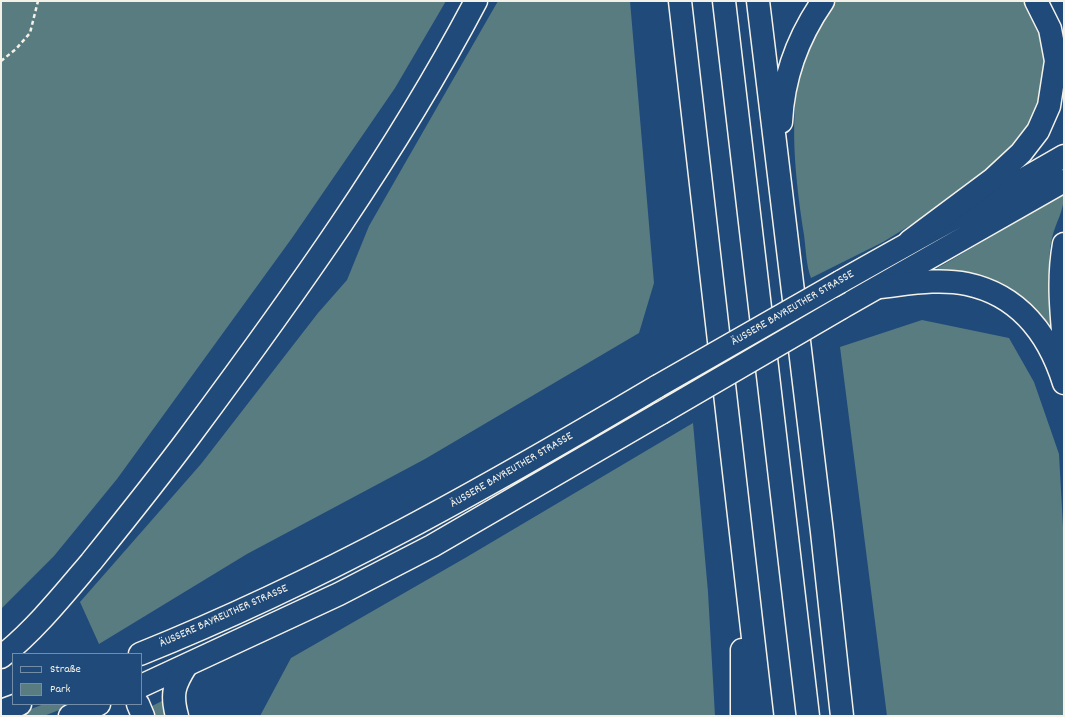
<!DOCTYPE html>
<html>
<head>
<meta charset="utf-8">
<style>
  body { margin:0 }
  #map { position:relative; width:1065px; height:717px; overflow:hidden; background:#1f4a7a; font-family:Dekko,sans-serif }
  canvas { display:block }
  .frame { position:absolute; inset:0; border:2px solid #f4f1e8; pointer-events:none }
  .legend { position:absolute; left:12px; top:653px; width:130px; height:52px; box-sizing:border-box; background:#1f4a7a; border:1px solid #748da6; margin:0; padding:5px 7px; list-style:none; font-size:12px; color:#f4f1e8 }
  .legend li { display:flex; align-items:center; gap:8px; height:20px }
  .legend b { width:20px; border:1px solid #748da6 }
</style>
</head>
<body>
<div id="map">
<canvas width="1065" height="717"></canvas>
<div class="frame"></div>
<ul class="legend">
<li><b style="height:5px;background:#1f4a7a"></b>Straße</li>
<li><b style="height:11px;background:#597c81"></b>Park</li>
</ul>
</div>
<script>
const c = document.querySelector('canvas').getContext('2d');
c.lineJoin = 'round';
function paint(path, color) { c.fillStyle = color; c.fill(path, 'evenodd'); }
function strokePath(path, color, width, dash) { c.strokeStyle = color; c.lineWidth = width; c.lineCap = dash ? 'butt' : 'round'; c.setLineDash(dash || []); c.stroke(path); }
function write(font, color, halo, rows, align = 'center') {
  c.font = font + ' Dekko,sans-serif'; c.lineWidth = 3; c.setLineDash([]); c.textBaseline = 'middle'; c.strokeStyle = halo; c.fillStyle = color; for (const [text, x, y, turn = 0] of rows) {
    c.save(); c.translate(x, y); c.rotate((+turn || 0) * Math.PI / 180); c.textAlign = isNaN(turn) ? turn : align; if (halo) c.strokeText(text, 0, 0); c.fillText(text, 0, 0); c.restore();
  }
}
const green = new Path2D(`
  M1 1H446L395 88 292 238 117 479 54 556 1 609Z
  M498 1H630L654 283 639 333 425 459 247 554 99 644 80 602 201 464 318 313 347 280 369 226Z
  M835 1H1026L1047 44 1045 96 1027 134 961 194 883 242 811 278C806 265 806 249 804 235 796 184 787 112 803 63 810 40 822 21 835 1Z
  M1064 194C1064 212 1056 221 1052 238 1044 274 1054 315 1059 351L1027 303 924 276Z
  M922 320 1009 338 1034 382 1059 454 1064 545V716H887L840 347Z
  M693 423 708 592 715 716H260L291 658 465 558Z
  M164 700 168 716H151L148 708Z
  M44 704H74L44 716H13Z`);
const path = new Path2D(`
  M1 61 16 49 30 33 38 1`);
const primary = new Path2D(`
  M840 282C914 240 990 199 1064 156
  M841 308 1064 181
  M140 654C322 581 491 485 658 386
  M141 686 339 594 432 546 661 413
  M1 711 20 704
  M70 716 99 704`);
const highway = new Path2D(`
  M680 1 762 716
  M724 1 808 716
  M758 1 822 532 842 716
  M781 122C783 78 798 37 823 1
  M910 241 993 179 1021 153 1038 131 1049 106 1056 61 1050 29 1036 1
  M1064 244C1058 277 1061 309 1064 342
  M879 287C908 284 938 278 967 284 1019 295 1049 335 1064 383
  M1 657C35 630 63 595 91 562 124 521 157 480 189 437 293 297 395 155 476 1
  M138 704 143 716
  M177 716C171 694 174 685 186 666
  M742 716V650`);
const primaryBridge = new Path2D(`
  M658 386 840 282
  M661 413 841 308`);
const streetNames = [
  ["ÄUSSERE BAYREUTHER STRASSE",793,309,-30],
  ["ÄUSSERE BAYREUTHER STRASSE",512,471,-30],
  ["ÄUSSERE BAYREUTHER STRASSE",224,617,-24]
];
paint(green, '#597c81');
strokePath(primary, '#f4f1e8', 25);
strokePath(highway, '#f4f1e8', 25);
strokePath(path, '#f4f1e8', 2.5, [4, 3]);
strokePath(primary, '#1f4a7a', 22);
strokePath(highway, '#1f4a7a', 22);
strokePath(primaryBridge, '#f4f1e8', 25, []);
strokePath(primaryBridge, '#1f4a7a', 22);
write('12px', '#f4f1e8', '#1f4a7a', streetNames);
</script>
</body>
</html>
